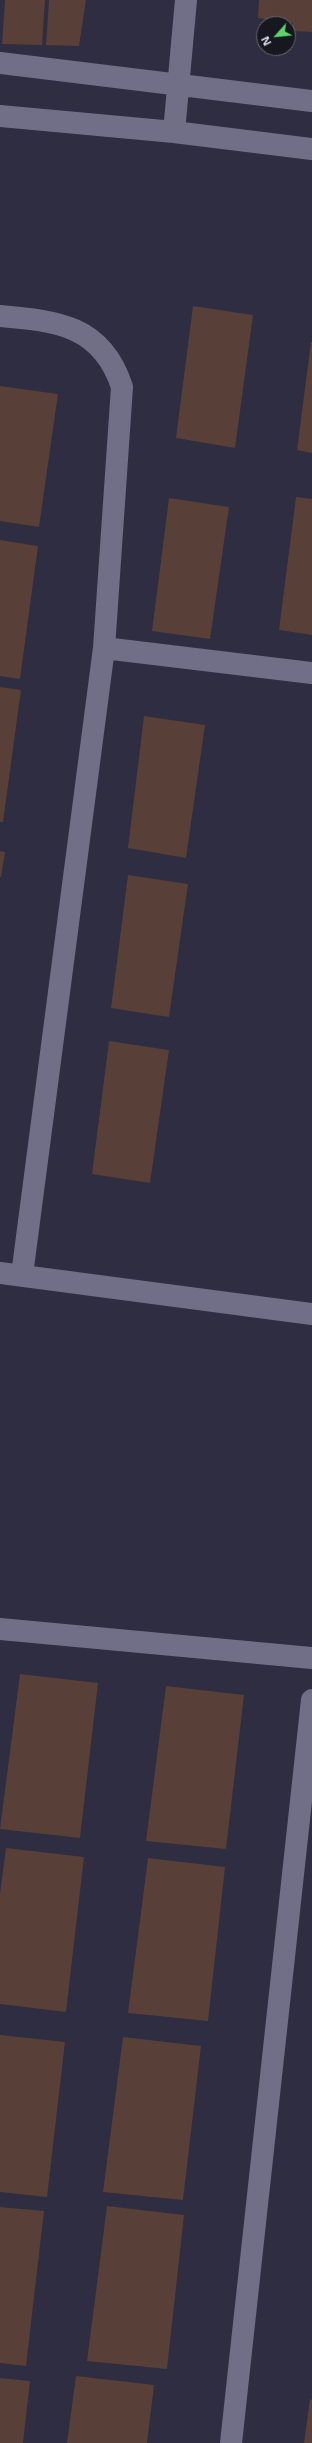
<!DOCTYPE html>
<html>
<head>
<meta charset="utf-8">
<style>
  body { margin:0 }
  #map { position:relative; width:312px; height:2443px; overflow:hidden; background:#2e2d42; font-family:"Open Sans",sans-serif }
  canvas { display:block }
  .north { position:absolute; left:256px; top:16px; width:40px; height:40px; box-sizing:border-box; background:#171720; border:1px solid #676772; border-radius:50%; rotate:243deg; font-size:11px; font-weight:700; line-height:16px; text-align:center; color:#dedeec }
  .north::after { content:''; display:block; margin:auto; width:14px; height:18px; background:#5dd56d; clip-path:polygon(50% 0,100% 100%,50% 72%,0 100%) }
</style>
</head>
<body>
<div id="map">
<canvas width="312" height="2443"></canvas>
<div class="north">N</div>
</div>
<script>
const c = document.querySelector('canvas').getContext('2d');
c.lineJoin = 'round';
function paint(path, color) { c.fillStyle = color; c.fill(path, 'evenodd'); }
function strokePath(path, color, width, dash) { c.strokeStyle = color; c.lineWidth = width; c.lineCap = dash ? 'butt' : 'round'; c.setLineDash(dash || []); c.stroke(path); }
const building = new Path2D(`
  M5 0H45L42 45 2 44Z
  M49 0H86L79 46 46 45Z
  M259 0H312V32L293 31V23L258 18Z
  M193 306 253 315 235 448 176 438Z
  M311 342H312V453L297 450Z
  M0 386 58 394 39 527 0 521Z
  M296 497 312 499V635L279 630Z
  M169 498 229 507 210 639 152 631Z
  M0 540 38 546 20 679 0 676Z
  M0 687 21 690 3 822H0Z
  M144 716 205 725 186 858 128 848Z
  M0 851 5 852 1 877H0Z
  M128 875 188 884 169 1017 111 1008Z
  M109 1041 169 1050 150 1183 92 1174Z
  M20 1674 98 1683 80 1838 0 1829Z
  M166 1686 244 1695 226 1849 146 1841Z
  M6 1848 84 1857 66 2012 0 2004V1894Z
  M148 1858 225 1867 208 2021 128 2013Z
  M0 2035 65 2042 47 2197 0 2192Z
  M123 2037 201 2046 183 2200 103 2192Z
  M107 2206 184 2215 167 2369 87 2361Z
  M0 2207 44 2211 26 2366 0 2363Z
  M76 2376 154 2385 147 2443H67Z
  M0 2378 30 2381 23 2443H0Z
  M310 2399 312 2400V2443H304Z`);
const minor = new Path2D(`
  M0 63 312 101
  M0 116 174 132 312 149
  M174 132 186 0
  M0 316C57 321 102 325 122 387L104 648 22 1275
  M104 648 312 673
  M0 1273 312 1314
  M0 1629 312 1658
  M231 2443 312 1700`);
paint(building, '#583f37');
strokePath(minor, '#706f87', 22);
</script>
</body>
</html>
